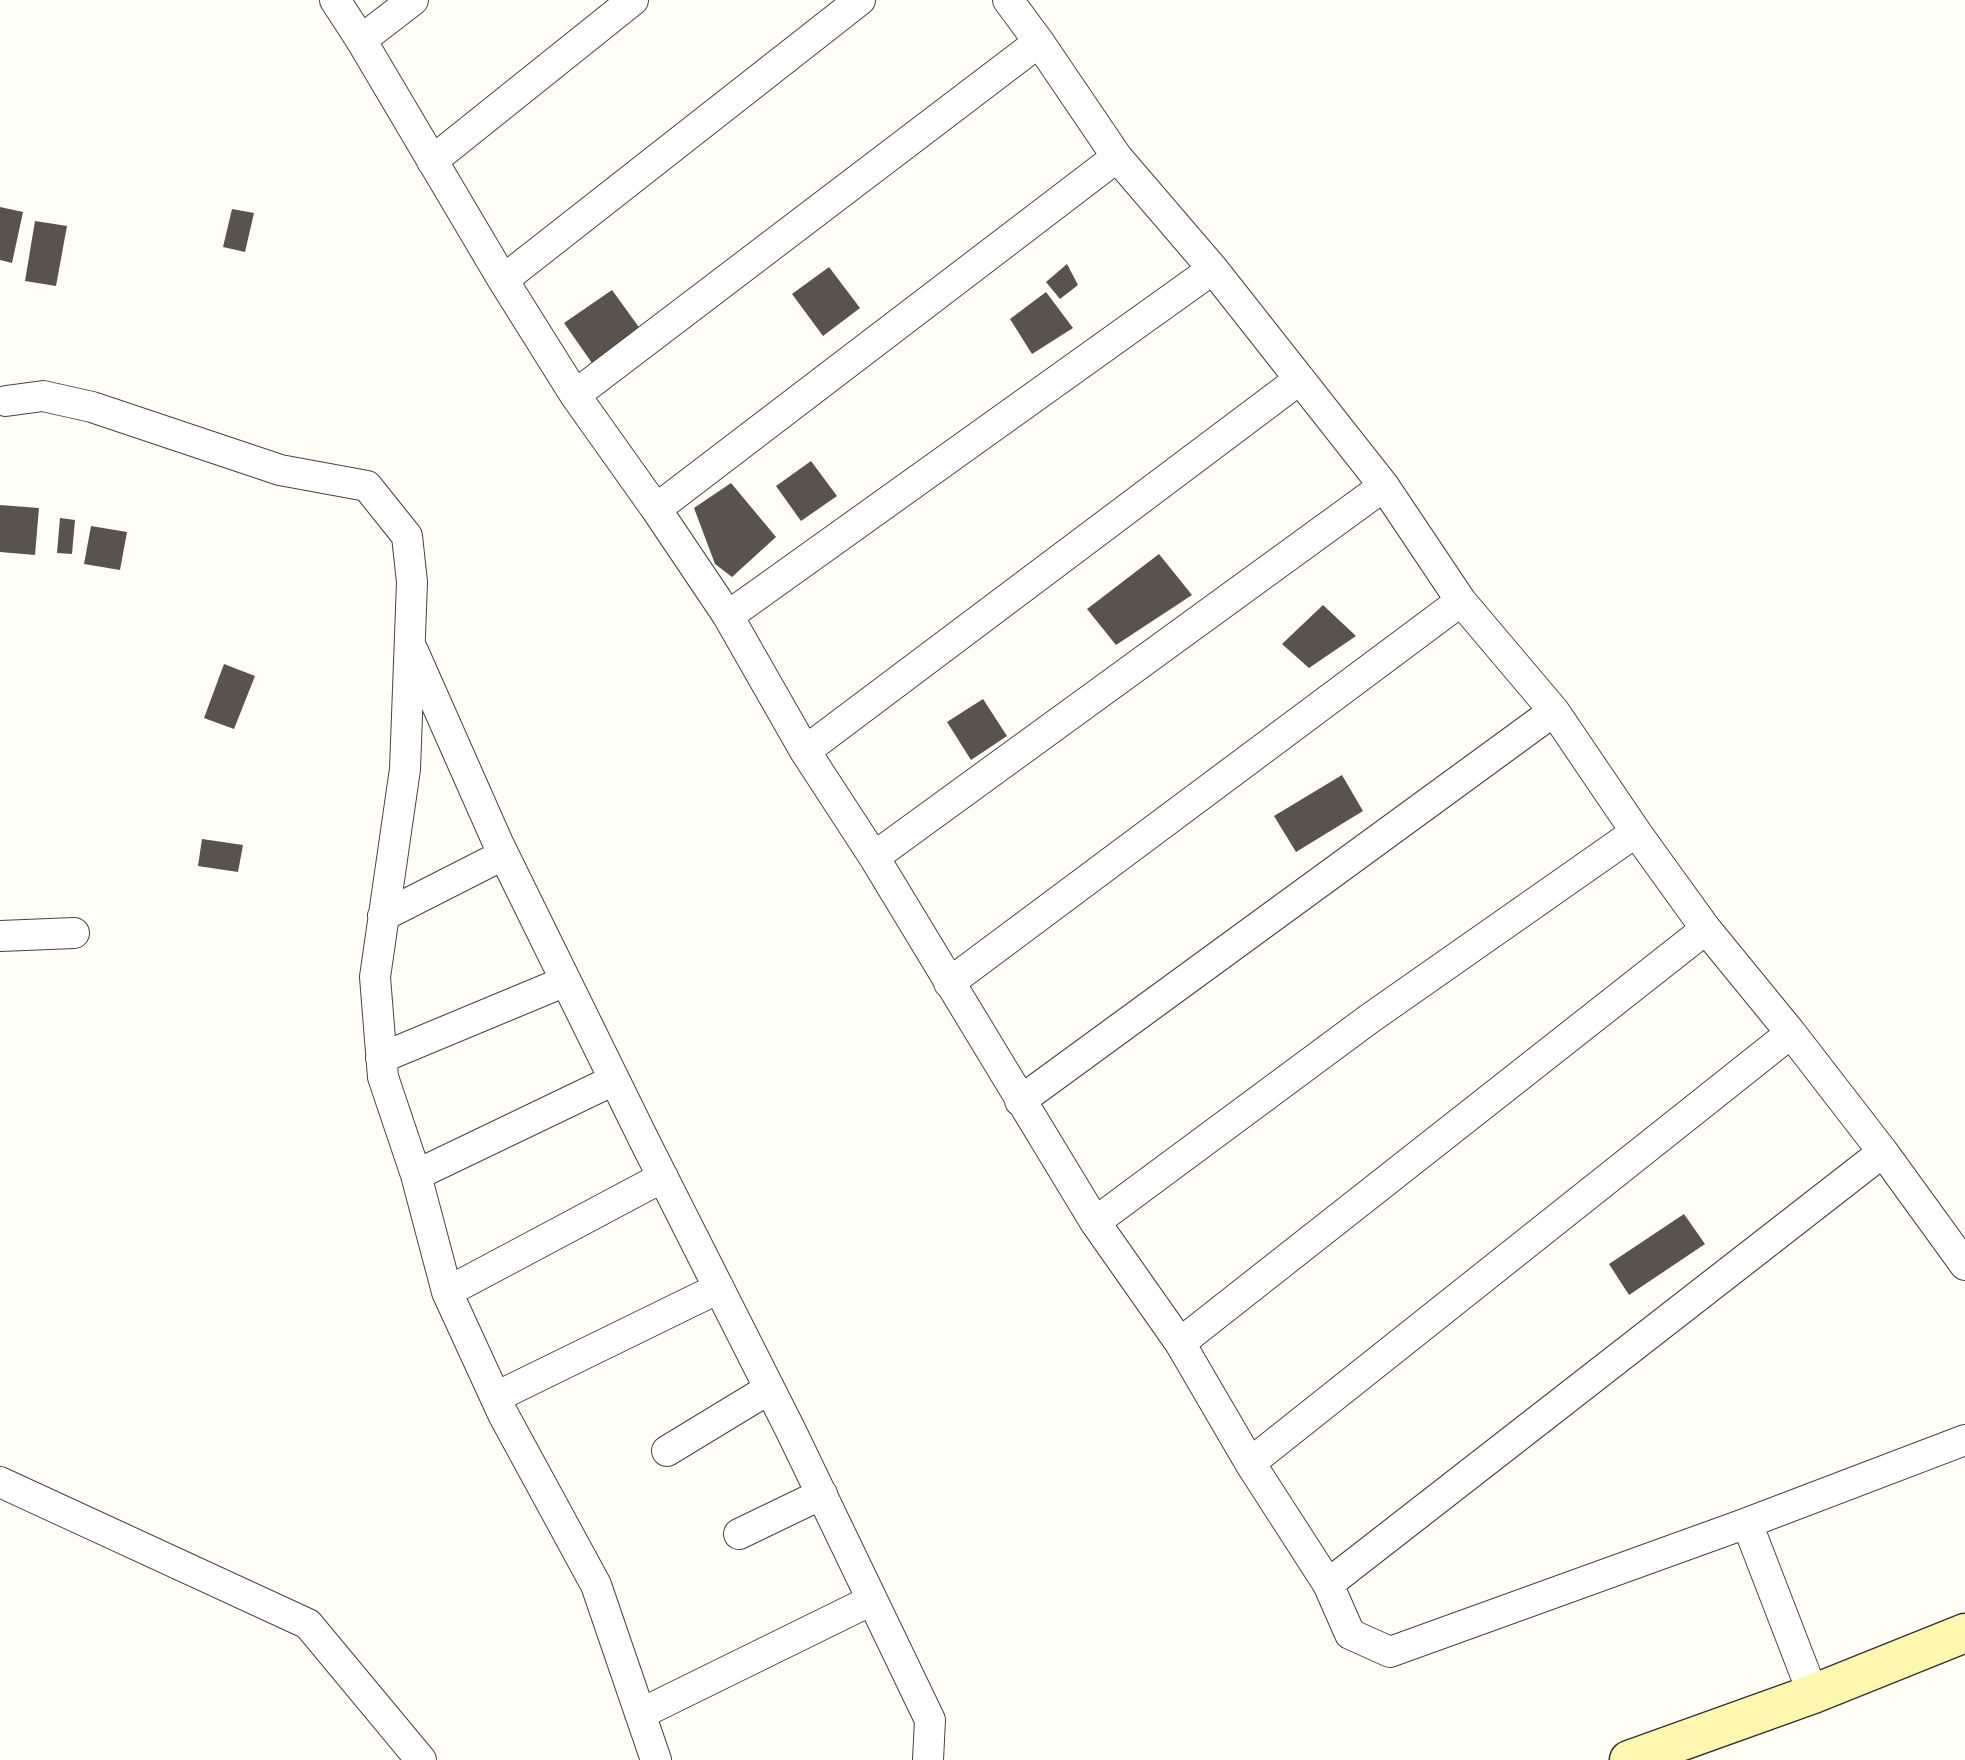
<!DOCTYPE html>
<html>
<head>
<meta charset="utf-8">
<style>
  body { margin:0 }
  canvas { display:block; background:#fffdf5 }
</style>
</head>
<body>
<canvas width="1965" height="1760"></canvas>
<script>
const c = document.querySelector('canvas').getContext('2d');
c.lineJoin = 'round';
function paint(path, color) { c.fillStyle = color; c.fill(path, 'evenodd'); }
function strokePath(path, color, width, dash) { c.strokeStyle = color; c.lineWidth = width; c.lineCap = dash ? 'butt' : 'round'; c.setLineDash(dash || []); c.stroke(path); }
const building = new Path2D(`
  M0 207 23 212 12 263 0 260Z
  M232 209 254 213 245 252 223 247Z
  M35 221 67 226 56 286 25 281Z
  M1067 264 1078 285 1060 299 1046 282Z
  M829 267 860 308 823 336 792 294Z
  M612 290 641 330 592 363 564 323Z
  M1046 292 1073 328 1032 354 1010 319Z
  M811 461 837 496 801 521 776 486Z
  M731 483 776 537 732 577 715 564 694 508Z
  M0 505 39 508 35 555 0 552Z
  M60 518 75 520 72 554 57 553Z
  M91 526 127 532 120 570 84 564Z
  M1159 554 1192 595 1116 645 1087 609Z
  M1323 605 1356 636 1309 668 1282 644Z
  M224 664 255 676 234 729 204 718Z
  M983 699 1007 736 971 760 947 722Z
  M1342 775 1363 811 1296 852 1274 816Z
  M202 839 243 845 238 872 198 866Z
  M1684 1214 1705 1244 1629 1295 1609 1264Z`);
const minor = new Path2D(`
  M335 0 361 40 503 280 575 395 656 509 728 616 805 751 874 857 1095 1222 1180 1343 1250 1463 1328 1584 1350 1634 1390 1652 1747 1523 1813 1694
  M1008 0 1039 42 1117 157 1213 269 1384 486 1461 601 1554 711 1636 832 1706 929 1791 1033 1883 1152 1965 1265
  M361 40 413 0
  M432 161 633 0
  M503 280 860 0
  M575 395 1039 42
  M6 401 43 396 92 407 280 470 367 486 407 536 412 582 405 769 375 977 383 1077 416 1175 447 1292 503 1414 596 1585 656 1760
  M656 509 1117 157
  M728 616 1213 269
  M413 651 498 843 645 1142 791 1431 930 1720 928 1760
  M805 751 1300 379
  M874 857 1384 486
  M383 916 503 855
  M0 936 74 933
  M949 983 1461 601
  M381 1058 566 981
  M1020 1101 1554 711
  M416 1175 614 1080
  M1095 1222 1369 1019 1636 832
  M447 1292 663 1177
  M1180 1343 1706 929
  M496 1397 719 1288
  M667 1451 769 1389
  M1250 1463 1791 1033
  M0 1482 308 1624 421 1760
  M1747 1523 1965 1440
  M739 1534 822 1494
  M1328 1584 1883 1152
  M640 1714 872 1600`);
const secondary = new Path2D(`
  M1629 1760 1813 1694 1965 1633`);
paint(building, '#5a524d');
strokePath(minor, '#444', 32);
strokePath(secondary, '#333', 41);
strokePath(minor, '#fff', 30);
strokePath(secondary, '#fff6b0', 38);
</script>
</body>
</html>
